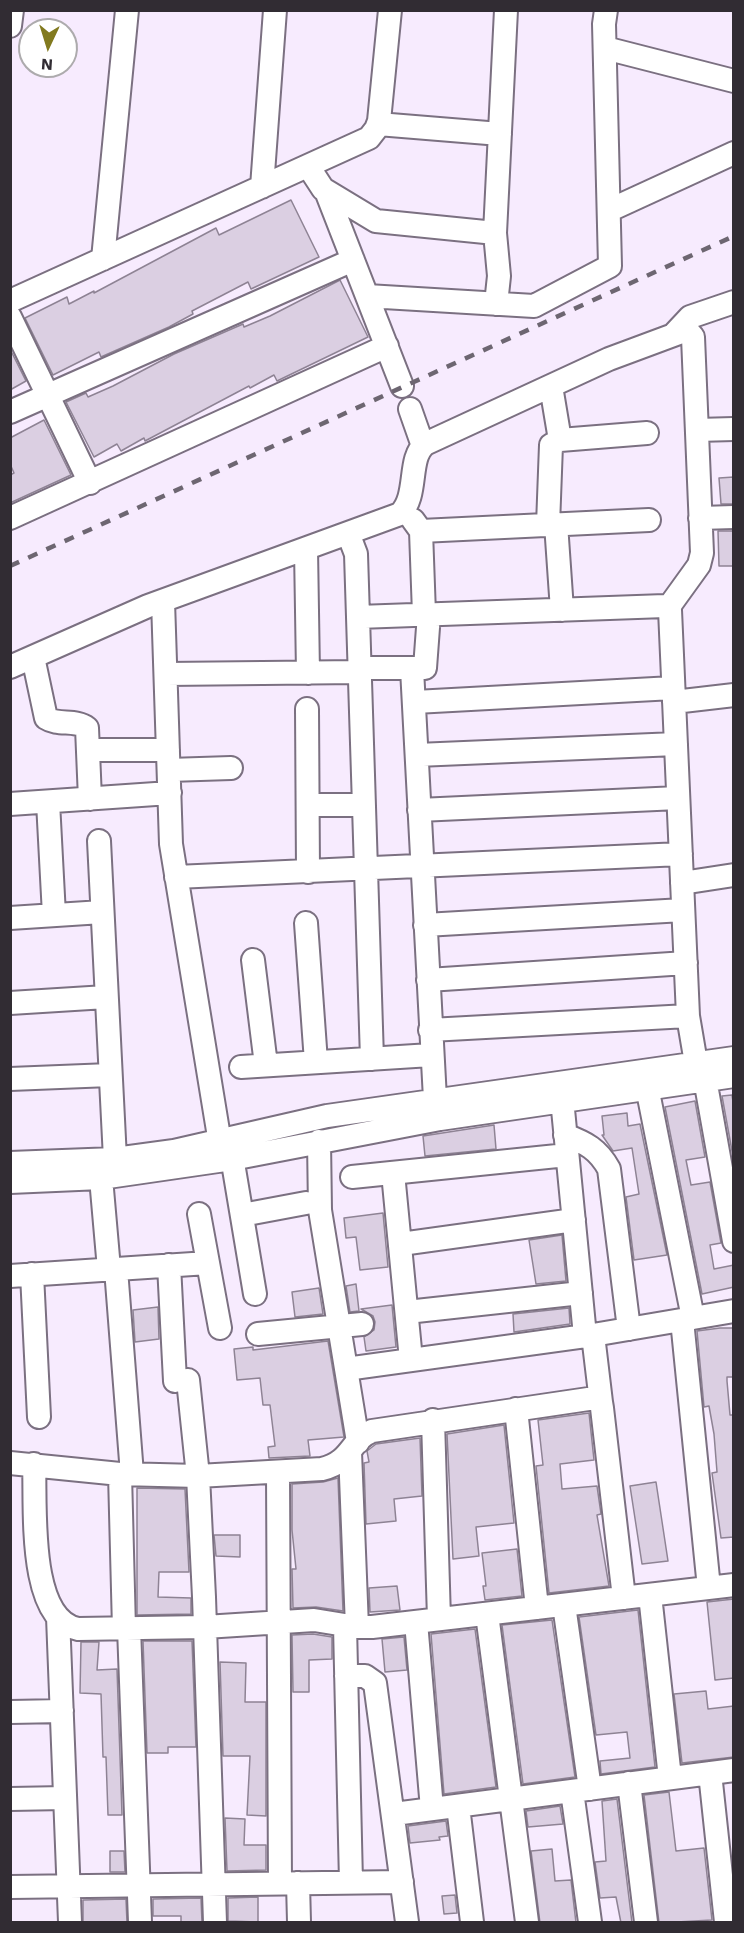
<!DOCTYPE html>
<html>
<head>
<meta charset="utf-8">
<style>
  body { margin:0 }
  #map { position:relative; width:744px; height:1933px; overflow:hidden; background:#f7ebfe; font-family:"Work Sans",sans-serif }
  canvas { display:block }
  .frame { position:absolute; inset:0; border:12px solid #312c33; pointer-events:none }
  .north { position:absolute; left:18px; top:18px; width:60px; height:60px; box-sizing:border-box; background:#fff; border:2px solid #adabad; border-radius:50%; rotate:184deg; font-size:16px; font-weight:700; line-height:24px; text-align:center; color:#312c33 }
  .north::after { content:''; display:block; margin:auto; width:21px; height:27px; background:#827a1f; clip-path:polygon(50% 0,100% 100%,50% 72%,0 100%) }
</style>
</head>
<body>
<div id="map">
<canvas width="744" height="1933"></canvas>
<div class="frame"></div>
<div class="north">N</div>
</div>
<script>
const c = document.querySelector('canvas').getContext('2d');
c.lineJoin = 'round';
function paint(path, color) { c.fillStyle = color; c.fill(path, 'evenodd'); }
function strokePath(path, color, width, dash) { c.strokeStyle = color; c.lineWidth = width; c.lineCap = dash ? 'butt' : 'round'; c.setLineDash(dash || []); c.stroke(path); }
const building = new Path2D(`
  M291 200 319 257 251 289 248 282 192 311 193 314 169 327 101 357 99 352 53 375 25 318 67 297 69 304 94 291V293L216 228 219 235Z
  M340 280 368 337 277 381 274 375 250 388 249 386 145 441 144 438 121 451 117 444 94 457 66 402 86 393 88 397 113 386 174 354 243 324 244 327 270 316Z
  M10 349 26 381 10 390Z
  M44 420 71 475 10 503V475L14 473 10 464V438Z
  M734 477V504H721L719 478Z
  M718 531H734V566H719Z
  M732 1095 734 1108V1162L722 1096Z
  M695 1101 705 1157 686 1160 691 1185 710 1182 721 1243 710 1245 714 1269 734 1265V1287L702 1294 665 1107Z
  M627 1113 628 1126 640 1124 667 1255 634 1260 626 1197 639 1194 632 1148 613 1151 602 1135H604L602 1116Z
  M494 1125 496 1149 425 1156 423 1136Z
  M383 1213 388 1267 360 1270 356 1237 346 1238 344 1218Z
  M562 1235 566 1281 536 1284 529 1240Z
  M356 1284 359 1311 350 1312 346 1286Z
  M319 1288 323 1314 295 1317 292 1292Z
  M392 1305 396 1347 366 1351 364 1337 374 1330 375 1322 373 1316 361 1309Z
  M158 1307 159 1339 135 1342 133 1310Z
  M569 1308 570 1324 514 1332 513 1314Z
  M720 1328H734V1377H727V1381L730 1415H734V1537L721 1538 712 1473 717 1472 714 1434 709 1406 704 1407 697 1331Z
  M328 1341 344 1437 308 1440 310 1456 269 1458 268 1447 275 1446 270 1405H263L260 1378 237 1380 234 1349 253 1347V1350Z
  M589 1413 594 1460 560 1464 562 1489 597 1486 601 1514 597 1515 609 1586 549 1593 536 1466 543 1465 538 1420Z
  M504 1425 514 1523 476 1527 479 1556 453 1559 447 1434Z
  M420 1438 422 1496 394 1499 396 1521 366 1524 364 1463 369 1462 367 1451 376 1444Z
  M338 1478 343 1611 316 1607 293 1608 292 1569H296L292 1530V1484L323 1482Z
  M656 1482 668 1561 642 1564 630 1486Z
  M137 1488 185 1489 189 1572H159L158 1597 191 1598V1614L137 1615Z
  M214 1535H240V1557L216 1556Z
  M517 1549 522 1596 485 1600 483 1586H486L482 1553Z
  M397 1586 400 1610 370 1612 369 1588Z
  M734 1599V1678L715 1680 707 1602Z
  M638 1610 655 1767 601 1774 600 1761 630 1758 627 1732 596 1735 579 1617Z
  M552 1620 575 1777 523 1784 502 1625Z
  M475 1629 496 1787 444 1794 431 1634Z
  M313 1634 332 1637V1659L309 1660V1692H293L292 1635Z
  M404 1637 407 1670 385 1672 382 1639Z
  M143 1641H192L196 1747H168V1753H147Z
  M81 1642H99L97 1670 117 1669 122 1815H108L106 1757H103L101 1694 80 1693Z
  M220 1662 246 1663 245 1702H266V1816L247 1815 250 1756H223Z
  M706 1691 708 1709 734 1706V1757L682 1763 674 1694Z
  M669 1792 676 1851 704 1848 712 1920 659 1923 644 1795Z
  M617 1799 632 1923H621L616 1897 600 1898 595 1862 606 1861 602 1801Z
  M560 1806 563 1824 528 1827 526 1811Z
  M225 1818 245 1819 244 1845H266V1870L227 1871Z
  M446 1821 448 1836 439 1837 440 1840 410 1843 408 1826Z
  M552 1849 555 1881 571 1880 576 1923H540L531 1851Z
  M110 1851H124L125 1872H110Z
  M455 1895 457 1913 444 1914 442 1896Z
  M258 1897V1922L228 1921V1898Z
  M201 1898 202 1923H181V1916H153V1899Z
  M126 1899 127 1923H83V1900Z`);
const minor = new Path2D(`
  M10 26 12 10
  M605 48 734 81
  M378 124 500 134
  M308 166 323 189 376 221 495 233
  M262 187 275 10
  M326 191 402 386
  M610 210 734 153
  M103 259 127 10
  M367 296 534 306 610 266 604 24 606 10
  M10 301 369 138 376 129 379 121 390 10
  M496 304 499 276 495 233 506 10
  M10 317 90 483
  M675 333 690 317 734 302
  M551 386 560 440
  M410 409 423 446
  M10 412 353 260
  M697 430 734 429
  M10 518 387 346
  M700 518 734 517
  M413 520 421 531 424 614
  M556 524 562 610
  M548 525 551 445 560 440 647 433
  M421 531 649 520
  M348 533 356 554 372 1059
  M306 549 308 673
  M163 601 171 844 220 1143
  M358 617 665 606 670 610 688 1016 696 1063
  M33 657 46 718C58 726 76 719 87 728L90 799
  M10 667 148 606 400 514C419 495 407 459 425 444L609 359 687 330 693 337 702 553 699 565 668 608
  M359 668H425L429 614
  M412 669 435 1099
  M166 674 359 672
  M415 702 673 688
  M674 702 734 695
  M307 709 308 872
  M89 750H168
  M417 755 676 744
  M169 770 231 768
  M48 802 54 915
  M10 804 170 793
  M309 805H363
  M419 810 678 798
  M99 841 115 1159
  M176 877 681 854
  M682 883 734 875
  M10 918 102 912
  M306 923 316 1062
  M425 925 683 910
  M253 960 266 1065
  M428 980 686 963
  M10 1003 106 997
  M430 1030 688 1016
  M709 1065 705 1079 734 1241
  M241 1067 431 1055
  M10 1079 110 1075
  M647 1087 693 1318
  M562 1099 585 1336
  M565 1135C586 1143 598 1149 609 1169L629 1329
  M319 1141 320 1210 358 1442
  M230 1145 255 1294
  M10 1163 115 1159 174 1151 327 1116 734 1058
  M393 1173 411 1360
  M352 1177 567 1155
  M101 1178 109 1269
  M10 1182 101 1178 232 1159 440 1119 734 1076
  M199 1214 220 1328
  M242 1215 306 1203
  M401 1244 574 1220
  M169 1265 175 1381
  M116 1269 132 1474
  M32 1274 39 1417
  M10 1276 208 1263
  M407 1312 581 1293
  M682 1320 709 1588
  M258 1334 362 1324
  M593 1335 601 1402
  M346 1369 593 1335 734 1311
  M188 1380 198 1476 204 1597 215 1922
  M516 1409 537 1608
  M433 1420 439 1619
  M350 1452 357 1627
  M10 1463 120 1474 198 1476 322 1469C352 1462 350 1440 372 1431L595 1398 601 1402 602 1408 624 1598
  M34 1464C36 1505 27 1619 78 1629L205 1627 314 1620 357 1627H372L734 1585
  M278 1473 280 1883
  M120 1474 124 1629
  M650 1595 670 1778
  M564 1605 590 1789
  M487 1614 527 1922
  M58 1617 70 1922
  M416 1622 432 1809
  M345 1626 351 1882
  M129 1628 140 1922
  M346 1676H365L375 1683 407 1922
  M10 1712 62 1711
  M710 1773 726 1922
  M629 1783 646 1922
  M572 1791 590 1922
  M10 1799 65 1798
  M458 1806 472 1922
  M394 1814 734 1770
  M298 1883 299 1922
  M10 1887 402 1882`);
const rail = new Path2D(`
  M10 566 734 236`);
paint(building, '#dbcfe2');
strokePath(building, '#8e8394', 1.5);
strokePath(minor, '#7b7081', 26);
strokePath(minor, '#fff', 22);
strokePath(rail, '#6d6671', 4.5, [10, 10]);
</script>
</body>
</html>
